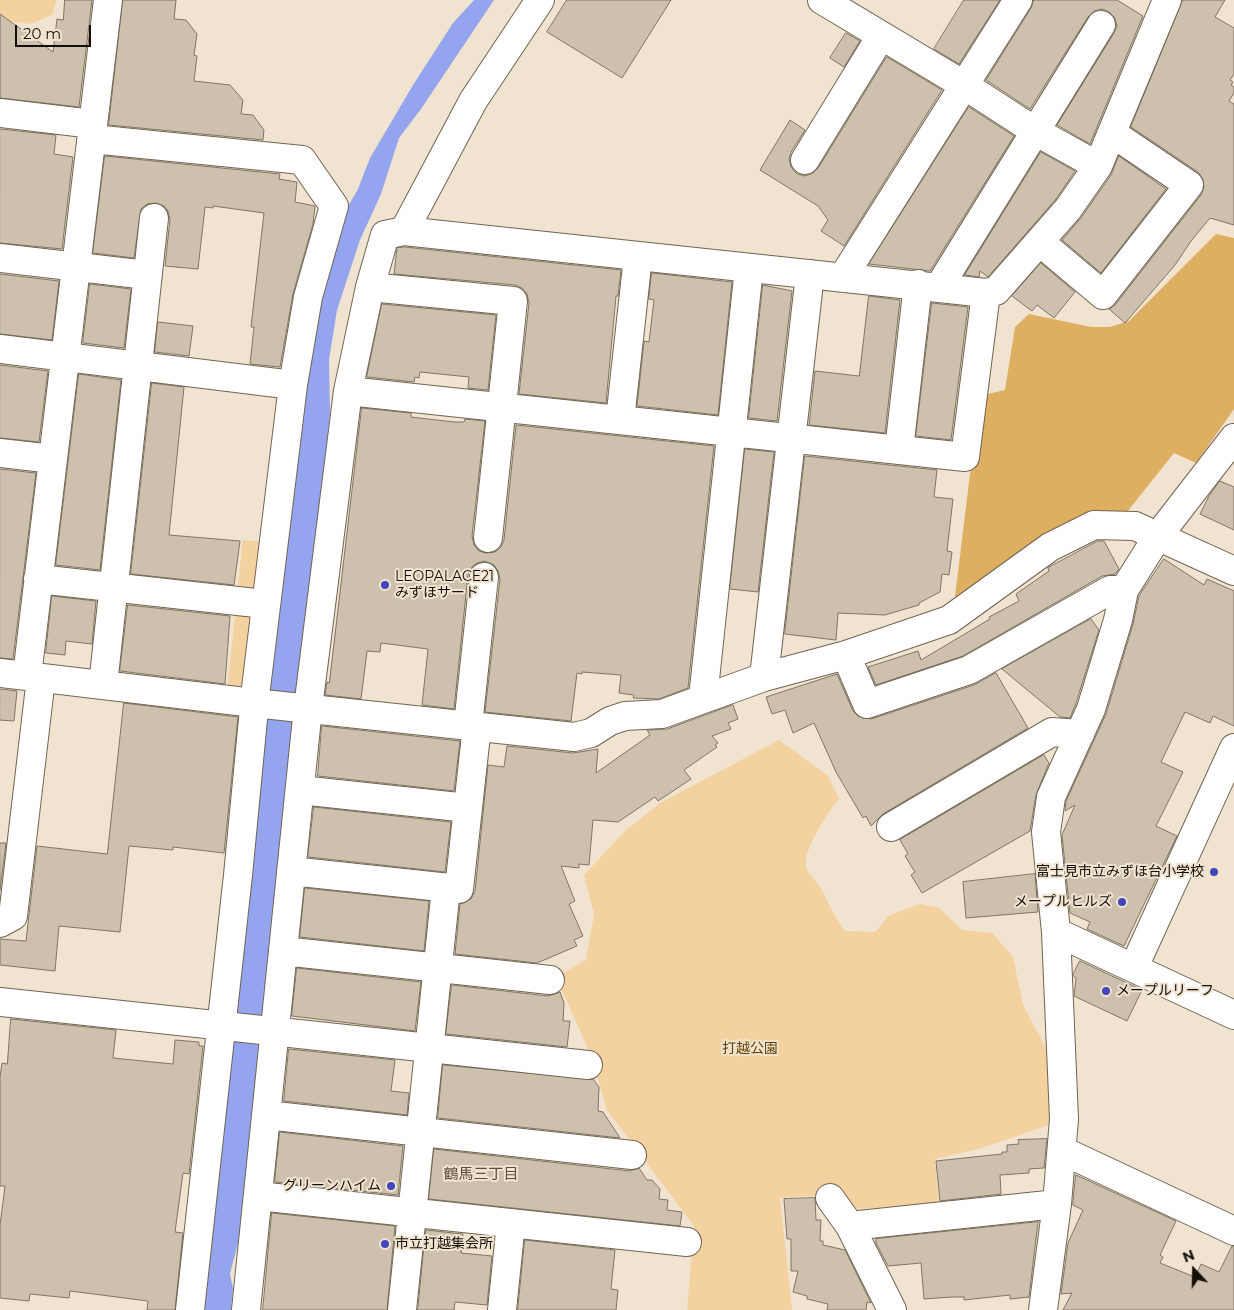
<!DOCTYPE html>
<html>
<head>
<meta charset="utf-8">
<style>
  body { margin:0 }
  #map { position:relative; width:1234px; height:1310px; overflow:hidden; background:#f0e3d0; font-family:Montserrat,sans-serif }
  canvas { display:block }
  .north { position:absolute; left:1169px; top:1245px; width:50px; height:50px; -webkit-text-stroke:4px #f0e3d0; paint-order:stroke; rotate:339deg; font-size:14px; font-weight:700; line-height:20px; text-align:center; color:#130f08 }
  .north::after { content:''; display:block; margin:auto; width:18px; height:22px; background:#130f08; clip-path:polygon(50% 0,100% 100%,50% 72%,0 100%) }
  .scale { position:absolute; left:15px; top:25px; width:76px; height:22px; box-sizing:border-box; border:2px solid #130f08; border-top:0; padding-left:6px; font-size:15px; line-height:18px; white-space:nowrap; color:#130f08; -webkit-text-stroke:4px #f0e3d0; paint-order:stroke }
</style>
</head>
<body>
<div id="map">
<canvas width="1234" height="1310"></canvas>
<div class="north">N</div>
<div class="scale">20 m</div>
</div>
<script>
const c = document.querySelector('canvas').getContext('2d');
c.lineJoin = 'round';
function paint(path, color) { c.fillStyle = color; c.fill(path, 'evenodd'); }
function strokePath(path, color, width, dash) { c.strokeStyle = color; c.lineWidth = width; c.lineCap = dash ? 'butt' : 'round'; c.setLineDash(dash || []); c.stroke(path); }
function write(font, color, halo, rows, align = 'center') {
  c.font = font + ' Montserrat,"Noto Sans JP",sans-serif'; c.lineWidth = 4; c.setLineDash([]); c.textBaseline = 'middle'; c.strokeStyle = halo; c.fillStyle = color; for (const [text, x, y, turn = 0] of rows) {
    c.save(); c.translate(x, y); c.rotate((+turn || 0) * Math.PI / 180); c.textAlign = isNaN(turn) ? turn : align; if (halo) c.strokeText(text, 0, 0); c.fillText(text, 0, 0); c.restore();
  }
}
const green = new Path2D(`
  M0 0H56L53 14 31 24 0 20Z
  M243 540 264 542 259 587 251 594 237 593Z
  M236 608 254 614 242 691 227 689Z
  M779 740 828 776 839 799C829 809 807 846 806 860 804 873 817 880 822 890 829 904 835 918 845 931L875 932 890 915 920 904 939 908 962 930 992 933 1013 957 1023 1005 1047 1050 1052 1124 982 1148 935 1159 939 1205 857 1209 832 1194 780 1198 792 1310H687L694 1226 607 1110 592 1058 556 977 586 960 594 914 584 875 626 830 660 803Z`);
const forest = new Path2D(`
  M1216 234 1234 238V409L1196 463 1174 453 1123 517 954 605 970 474 984 395 1005 390 1015 327 1029 314 1091 327H1110L1129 321Z`);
const water = new Path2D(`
  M474 0H494L421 109 399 138 381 194 360 240 337 310 329 360 330 413 322 487 256 1108 238 1243 230 1274 233 1289 231 1310H200L298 391 343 215 358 189 370 158 413 85 453 23Z`);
const building = new Path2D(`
  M65 0H92L79 107 0 98V14L53 52 57 19 63 20Z
  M123 0H176L174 19 186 20 197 34 194 55 197 56 194 81 230 85 243 100 241 114 253 115 264 130 263 140 109 125Z
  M567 0H671L622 78 547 32Z
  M964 0H1000L959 64 934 49Z
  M1034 0H1117L1143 16 1090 144 1057 125 1114 33 1117 26 1115 18 1109 12 1102 9 1094 11 1088 17 1030 109 986 80 1031 8Z
  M1183 0H1225L1215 17 1234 28V74L1230 80 1233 82 1231 85 1234 87V93L1229 101 1234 104V225L1210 218 1191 241 1175 265 1125 323 1109 309 1115 305 1201 195 1204 187 1203 179 1198 172 1131 127Z
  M846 33 860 41 844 67 830 58Z
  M887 57 942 90 844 246 821 231 828 220 818 206 760 170 790 120 805 130 791 152 789 159 791 167 797 174 805 176 813 173 818 168Z
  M969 107 1014 136 930 271 869 264Z
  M0 129 56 135 54 154 73 157 62 249 0 243Z
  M1041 152 1075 171 1056 199 988 277 980 271 979 277 965 275Z
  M105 156 280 174 279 179 297 182 295 202 315 206 313 224 293 294 280 367 250 364 254 327H251L264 213 213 206V208L205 207 198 269 165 266 170 219 168 211 164 206 156 203 147 204 141 209 134 258 93 253Z
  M1119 156 1166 189 1101 273 1062 240 1081 218 1111 175Z
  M405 247 621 270 618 296H616L606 403 519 394 529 303 527 294 522 288 515 285 394 274 397 248Z
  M1041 263 1075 292 1054 318 1037 305 1032 311 1012 296Z
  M652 273 732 282 718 415 637 406 644 341 649 342 654 300 649 299Z
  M0 274 59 281 52 340 0 334Z
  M90 284 131 289 124 348 83 343Z
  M763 285 792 291 777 421 749 418Z
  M869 296 900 300 885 433 809 425 815 371 859 376Z
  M932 303 968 307 951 440 916 436Z
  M382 304 496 315 488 390 468 388 469 377 420 372 419 378 415 377 414 382 367 377Z
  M158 322 193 326 189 356 155 352Z
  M0 365 48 371 39 442 0 438Z
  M79 374 121 380 100 570 56 565Z
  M152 383 184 387 169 535 240 541 234 585 131 574Z
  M362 408 411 413V417L454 422H464L465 419 485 421 472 536 474 545 479 551 486 553 495 552 501 547 504 540 516 425 714 446 688 688 659 699 633 698 634 695 619 693 621 675 582 672V674L577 673 571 721 485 712 500 579 498 571 494 565 485 561 477 563 472 567 468 575 454 709 422 705 428 649 381 643 380 652 367 651 361 699 325 695 327 682 329 683Z
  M745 449 774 452 758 592 730 589Z
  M805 456 937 470 934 497 953 499 947 551 952 552 949 575 942 574 940 592 919 603V605L885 615 838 613 836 640 785 634Z
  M0 469 36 473 13 659 0 658Z
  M1220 481 1234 487V530L1200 514 1209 496Z
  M1098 541H1104L1119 569 1115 574 1102 576 963 656 876 685 868 667 918 651 921 660 990 619 989 617 1019 601 1016 594 1049 571 1048 568Z
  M1164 559 1204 585 1207 579 1234 591V726L1213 716 1210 723 1185 712 1161 762 1183 772 1156 826 1177 836 1124 946 1087 929 1090 922 1070 913 1062 835 1075 805 1065 811 1066 801 1106 714 1133 624 1139 596Z
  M52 596 96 601 92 644 66 641 65 655 46 653Z
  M128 605 230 616 225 684 120 671Z
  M1091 619 1099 630 1076 703 1070 718 1060 717 1002 669Z
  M996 673 1028 728 883 814 871 826 866 816 863 818 836 772 814 723 793 733 785 710 772 714 766 697 837 674 853 711 858 716 871 719 974 685Z
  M0 689 17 691 14 721 0 720Z
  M124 703 238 717 224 853 173 847V850L129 846 120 932 59 926 55 971 0 965V939L26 941 37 846 107 854Z
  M733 705 738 719 728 723 731 729 712 736 718 743 715 745 717 747 684 770 691 779 658 801 655 797 618 822 593 820 589 865 579 864V868L561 866 575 901 569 904 583 936 574 940 577 946 537 963 455 954 460 904 471 899 475 891 488 765 504 767 507 746 573 753 598 749 596 773 650 735 647 730 667 729Z
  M322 726 460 741 454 791 318 776Z
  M1044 755 1049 763 1036 795 1030 831 922 893 911 875 915 872 905 856 908 854 900 840Z
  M314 807 451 822 445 872 308 857Z
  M0 843H6L0 890Z
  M1035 874 1038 912 966 918 963 882Z
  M305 888 429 901 424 951 300 937Z
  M1080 961 1142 990 1127 1021 1074 996 1076 979 1073 975Z
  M297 968 421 982 415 1031 292 1016Z
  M452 985 548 996 560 992 564 1003 563 1021H570L567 1047 446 1034Z
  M11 1019 116 1030 113 1058 173 1064 175 1040 199 1042V1046H203L189 1174 183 1173 175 1232 183 1233 175 1310H147L148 1301 70 1291 69 1298 30 1294 29 1301 0 1298V1225L5 1186H0V1077L2 1063 7 1064Z
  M289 1049 395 1060 391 1091 409 1093 407 1115 284 1101Z
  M443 1065 593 1079 599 1087 598 1111 603 1112 620 1138 438 1118Z
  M280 1132 403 1146 398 1195 275 1182Z
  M1047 1139 1044 1168 1029 1169V1173L1000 1175 1001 1194 940 1201 936 1161 1002 1154V1152H1007V1145L1019 1144 1018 1140Z
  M434 1149 630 1171 639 1168 647 1180H652L660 1189 659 1199 668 1200 667 1210 682 1212 680 1226 429 1199Z
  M1076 1175 1176 1221 1160 1255 1163 1257 1160 1263 1195 1277 1201 1264 1219 1272 1232 1246H1234V1310H1063L1072 1293 1061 1294 1068 1243 1083 1210 1073 1205Z
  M815 1198 816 1220H821L820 1241H823V1245L845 1250 871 1303 867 1302 866 1310H827L828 1304 807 1299V1296L793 1292 798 1271H791V1239H787L784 1199Z
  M272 1213 395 1226 387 1310H263Z
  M1038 1222 1029 1297 1010 1299V1295L964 1300V1297H952L924 1299 921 1263 888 1266 876 1243V1239Z
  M426 1230 463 1234 461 1253 492 1256 487 1305 455 1302 454 1310H418Z
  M525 1240 615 1250 611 1289 618 1290 616 1310H518Z`);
const minor = new Path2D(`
  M822 0 964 85 1035 131 1098 166
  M0 113 93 124
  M92 139 302 160 334 206 308 297 293 385 256 688 238 875 190 1310
  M805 160 881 36
  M404 231 473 101 540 0
  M1040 242 1103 295 1189 185 1112 133
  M0 258 147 275
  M843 277 1018 0
  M370 287 513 301 488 538
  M939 287 1101 25
  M0 349 293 385
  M348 391 965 457 986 293
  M620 420 638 257
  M899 450 918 284
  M0 453 53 459
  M38 579 265 604
  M846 655 867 704 969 670 1110 590H1124
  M0 673 254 703 574 737 591 733 610 721 625 716 662 714 764 677 846 655 949 620 1050 547 1094 525 1135 526 1234 571
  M27 676 108 0
  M764 677 810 274
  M103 685 154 218
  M703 698 749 268
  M468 725 484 577
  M300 790 468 808
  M891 827 1052 732 1080 734
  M291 871 459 889 477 726
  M0 923 13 916 41 678
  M1056 932 1234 1015
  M283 951 550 980
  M1134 967 1234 748
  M0 1002 588 1065
  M266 1115 632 1155
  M1063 1151 1234 1231
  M258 1196 687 1242
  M830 1198 850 1226 892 1310
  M850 1226 1057 1204
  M246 1310 308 708 348 391 370 287 385 235 404 231 986 293 996 291 1068 209 1098 166 1167 0
  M402 1310 446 888
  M502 1310 511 1223
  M1043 1310 1057 1204 1064 1119 1056 932 1046 832 1051 797 1091 709 1118 620 1124 590 1158 536 1234 438`);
const markers = [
  [385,585,5,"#4146ba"],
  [1214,872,5,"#4146ba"],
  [1122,902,5,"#4146ba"],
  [1106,991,5,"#4146ba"],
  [391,1186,5,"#4146ba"],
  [385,1244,5,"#4146ba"]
];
const poiNames = [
  ["LEOPALACE21",395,577],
  ["みずほサード",395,593],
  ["富士見市立みずほ台小学校",1204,872,"right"],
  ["メープルヒルズ",1112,902,"right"],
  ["メープルリーフ",1116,991],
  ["グリーンハイム",381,1186,"right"],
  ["市立打越集会所",395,1244]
];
const parkNames = [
  ["打越公園",750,1049]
];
const neighbourhoodNames = [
  ["鶴馬三丁目",481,1175]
];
paint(green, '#f3d2a0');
paint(forest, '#deae61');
paint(water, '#95a4ef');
paint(building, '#cdc0ad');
strokePath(building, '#807563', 1);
strokePath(minor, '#706453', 30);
strokePath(minor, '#fff', 28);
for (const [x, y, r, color] of markers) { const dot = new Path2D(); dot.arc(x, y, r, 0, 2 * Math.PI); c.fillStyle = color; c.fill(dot); strokePath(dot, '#f0e3d0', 2); }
write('14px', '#130f08', '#f0e3d0', poiNames, 'left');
write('14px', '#604100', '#f0e3d0', parkNames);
write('15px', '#5a4f3f', '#f0e3d0', neighbourhoodNames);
</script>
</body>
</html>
